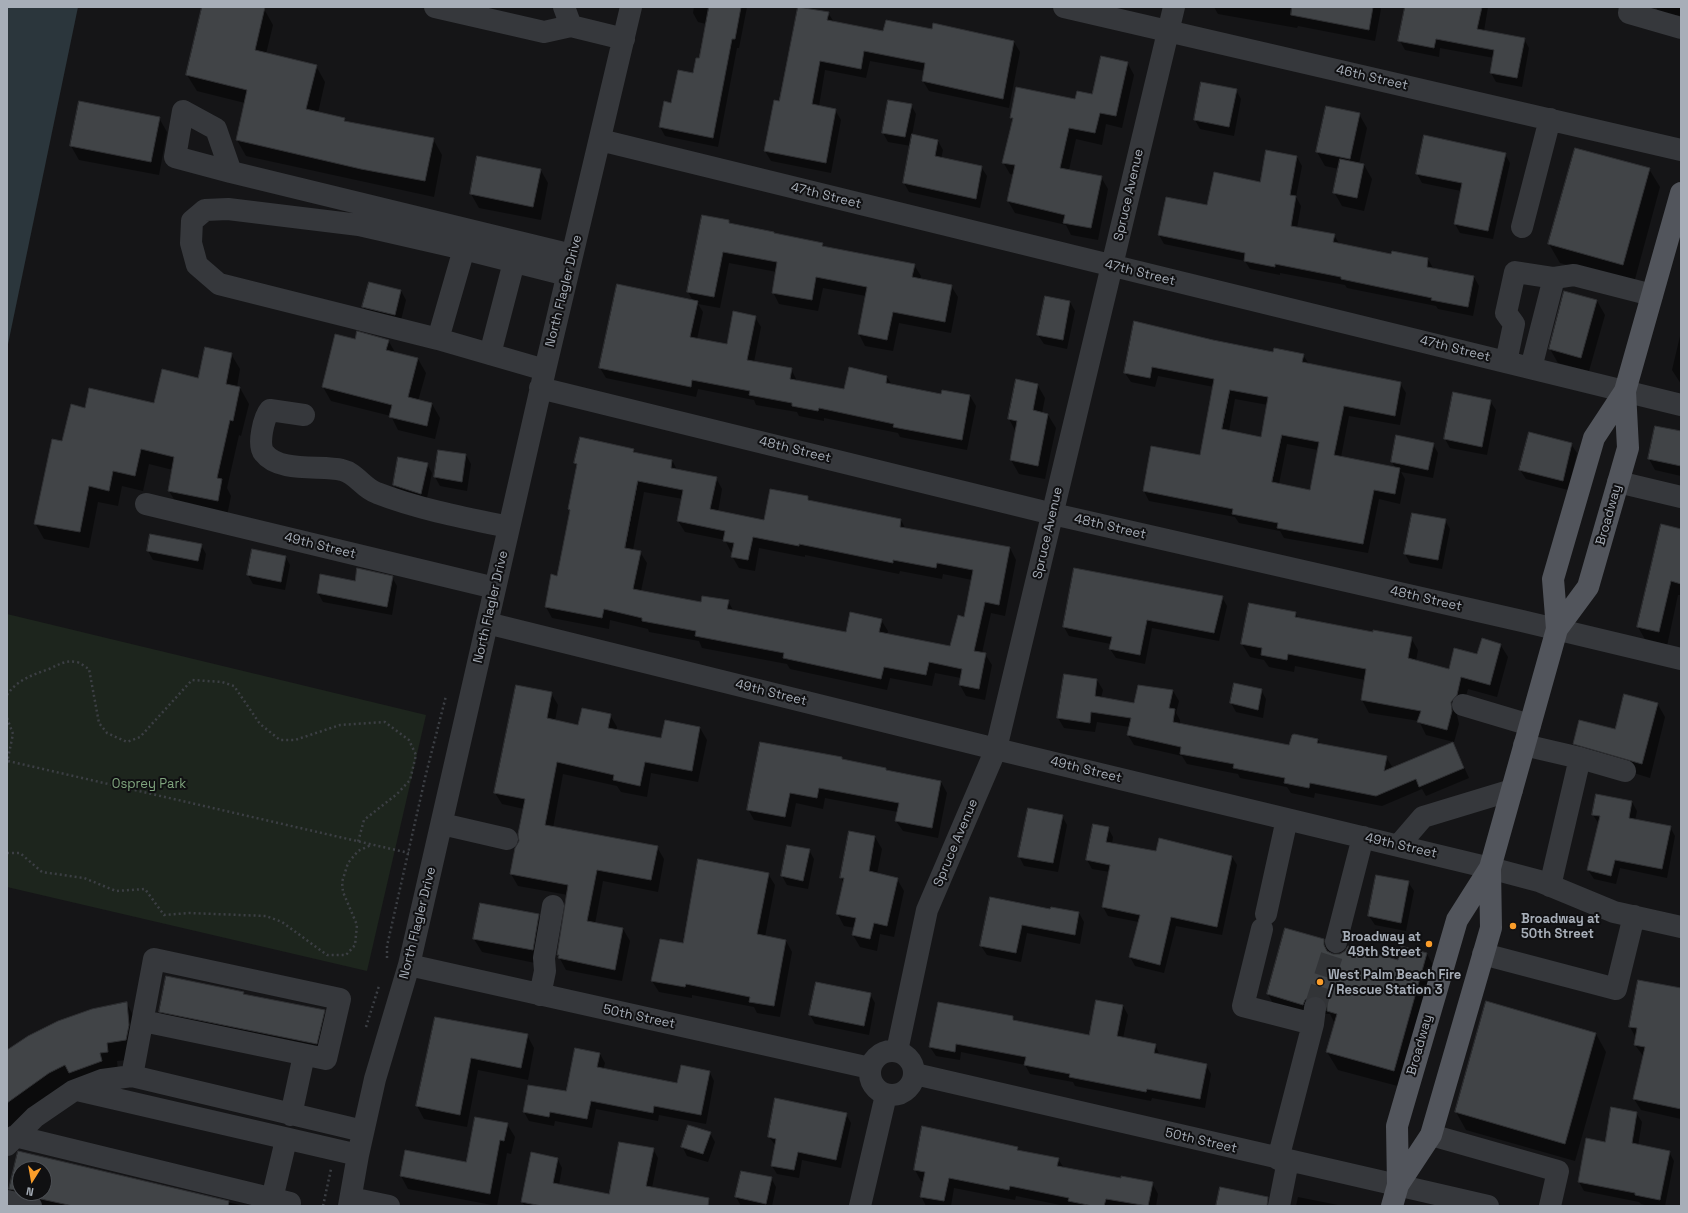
<!DOCTYPE html>
<html>
<head>
<meta charset="utf-8">
<style>
  body { margin:0 }
  #map { position:relative; width:1688px; height:1213px; overflow:hidden; background:#151517; font-family:"Space Grotesk",sans-serif }
  canvas { display:block }
  .frame { position:absolute; inset:0; border:8px solid #a7aeb8; pointer-events:none }
  .north { position:absolute; left:12px; top:1161px; width:40px; height:40px; box-sizing:border-box; background:#101012; border:1px solid #4c4f54; border-radius:50%; rotate:191deg; font-size:11px; font-weight:700; line-height:16px; text-align:center; color:#a7aeb8 }
  .north::after { content:''; display:block; margin:auto; width:14px; height:18px; background:#fa9d2a; clip-path:polygon(50% 0,100% 100%,50% 72%,0 100%) }
</style>
</head>
<body>
<div id="map">
<canvas width="1688" height="1213"></canvas>
<div class="frame"></div>
<div class="north">N</div>
</div>
<script>
const c = document.querySelector('canvas').getContext('2d');
c.lineJoin = 'round';
function paint(path, color) { c.fillStyle = color; c.fill(path, 'evenodd'); }
function strokePath(path, color, width, dash) { c.strokeStyle = color; c.lineWidth = width; c.lineCap = dash ? 'butt' : 'round'; c.setLineDash(dash || []); c.stroke(path); }
function write(font, color, halo, rows, align = 'center') {
  c.font = font + ' "Space Grotesk",sans-serif'; c.lineWidth = 4; c.setLineDash([]); c.textBaseline = 'middle'; c.strokeStyle = halo; c.fillStyle = color; for (const [text, x, y, turn = 0] of rows) {
    c.save(); c.translate(x, y); c.rotate((+turn || 0) * Math.PI / 180); c.textAlign = isNaN(turn) ? turn : align; if (halo) c.strokeText(text, 0, 0); c.fillText(text, 0, 0); c.restore();
  }
}
const green = new Path2D(`
  M7 614 426 715 367 971 7 887Z`);
const water = new Path2D(`
  M7 7H78L7 349Z`);
const shadow = new Path2D(`
  M203 7H253L264 9 273 25 266 54 316 66 325 82 318 113 344 119 346 122 433 139 442 155 434 197 246 156 237 140 245 103 197 91 187 75Z
  M694 7H747L739 48H737L718 147 665 136 660 127 665 103 672 104 694 74 699 60 706 24 698 22 693 13Z
  M799 7 828 13 834 22 884 32 933 30 934 25 1014 42 1020 52 1009 108 929 91 923 81 925 71 870 61 866 78 825 70 819 106 835 110 841 120 831 173 771 161 765 151 780 102Z
  M1214 7H1380L1381 9 1375 41 1298 26 1297 28 1218 14Z
  M1406 7H1488L1484 31 1524 39 1529 48 1522 87 1496 82 1491 73 1494 58 1440 48 1439 57 1405 50 1400 41Z
  M1656 7H1681V16L1658 12Z
  M1127 62 1134 75 1122 128 1106 124 1102 145 1076 139 1069 170 1101 177 1108 189 1098 240 1071 235 1066 225 1015 213 1008 201 1014 175 1010 174 1003 162 1013 122 1011 118 1093 96Z
  M1236 90 1241 99 1234 136 1200 129 1195 120Z
  M911 105 916 114 912 135 938 141 943 150 941 159 981 167 987 176 980 208 909 192 904 183 911 146 888 142 883 133Z
  M1326 107 1359 114 1367 128 1359 164 1364 165 1372 179 1364 211 1342 206 1334 192 1339 169 1325 166 1317 152Z
  M159 118 167 132 159 175 79 160 71 146Z
  M1267 151 1297 157 1302 166 1296 197 1301 206 1297 228 1334 235 1340 245 1392 255 1428 259 1433 268 1474 277 1479 286 1473 316 1438 309 1436 306 1347 288 1345 285 1280 273V275L1250 269 1245 261 1164 244 1159 235 1208 206 1261 183Z
  M1505 154 1510 163 1493 239 1460 233 1455 224 1461 191 1422 183 1417 174Z
  M540 169 548 183 541 220 479 208 471 194Z
  M1649 169 1660 187 1634 283 1560 263 1549 244Z
  M728 221 730 224 822 244 824 247 914 265 921 276 920 280 951 286 958 297 951 333 899 323 893 351 865 346 859 334 866 296 823 288 818 311 779 304 773 292 777 272 729 263 720 308 698 304 703 312 697 339 728 345 755 317 761 327 754 362 791 369 797 381 845 391 887 377 892 385 942 395 970 396 976 406 967 450 900 437 898 433 824 418V421L799 416 797 412 756 405 754 400 698 389 696 397 606 378 600 368 693 301 688 292Z
  M401 291 406 300 400 324 369 316 363 307Z
  M1597 301 1605 315 1589 371 1558 363 1550 349Z
  M1070 302 1075 311 1067 349 1044 344 1038 335Z
  M1681 332V384L1672 370Z
  M355 340H388L396 354 418 359 426 373 418 401 432 404 440 418 435 439 398 430 391 416 331 401 323 387Z
  M1213 341 1274 353 1303 355 1309 364 1400 383 1406 393 1400 425 1349 416 1341 457 1396 469 1392 462 1433 444 1438 453 1433 478 1401 472 1405 479 1400 504 1379 499 1368 553 1284 538 1280 531 1239 523 1235 517 1149 501 1144 491 1200 456 1214 387 1158 376 1155 387 1131 382 1125 373ZM1235 399 1268 405 1261 438 1229 431ZM1287 444 1318 450 1310 491 1279 484Z
  M231 354 240 369 237 387 240 388 249 404 241 436 239 435 227 488 231 496 227 516 178 506 169 491 173 470 149 464 143 491 122 486 118 506 98 502 89 548 44 539 35 523 63 442 85 409 155 404 199 379Z
  M1037 384 1045 398 1042 413 1048 415 1056 428 1045 479 1019 474 1011 460 1016 432 1009 419Z
  M1490 401 1496 410 1487 455 1450 448 1445 439Z
  M1681 432V476L1655 470 1649 459Z
  M1571 444 1577 453 1568 490 1526 479 1520 470Z
  M633 449 635 453 672 460 677 470 716 478 722 489 718 512 765 521 808 497 811 502 901 520 906 530 1010 548 1016 560 1005 616 991 613 982 653 985 654 992 665 985 700 966 696 960 685 961 678 935 673 932 686 890 678 887 690 790 669 787 664 702 648 699 641 649 632 648 629 610 620 609 629 552 618 546 607 558 577 571 512 569 509 577 466 575 463ZM644 492 683 499 678 521 685 532 725 540 731 552 733 553 732 556 739 568 755 571 759 548 805 557V555L899 574 900 571 942 579 943 574 972 580 965 618 951 647 887 635 888 631 881 620 847 633 734 612 728 601 702 603 641 591 647 563 640 552 633 550Z
  M466 455 471 464 467 491 440 486 435 477Z
  M427 464 432 473 426 503 399 494 394 485Z
  M1445 520 1450 529 1442 569 1410 563 1405 554Z
  M1681 530V595H1678L1667 646 1646 641 1638 627Z
  M201 545 206 554 203 570 153 560 148 551Z
  M285 556 290 565 285 590 253 584 248 575Z
  M1075 569 1222 597 1227 606 1219 641 1152 628 1145 664 1116 658 1110 649 1111 644 1069 636 1064 627Z
  M392 577 397 586 392 615 323 602 318 593 355 582Z
  M1250 604 1295 613 1299 619 1374 633 1411 638 1418 650 1416 661 1449 670 1500 644 1508 657 1497 697 1468 689 1463 707 1457 715 1459 724 1454 742 1426 735 1419 721 1369 713 1362 700 1365 680 1295 666 1294 672 1269 667 1264 660 1250 657 1242 644Z
  M1097 680 1103 690 1101 698 1135 704 1139 686 1173 691 1179 701 1176 713 1180 720V725L1290 746 1318 740 1320 744 1386 757 1393 768 1453 743 1469 778 1426 796 1422 789 1382 806 1315 793 1314 798 1291 793 1287 787 1240 778 1238 774 1187 764 1182 756 1134 745 1128 735 1130 727 1097 722 1095 732 1064 728 1058 718Z
  M1261 690 1266 699 1263 718 1236 712 1231 703Z
  M551 693 558 705 555 721 578 726 610 715 617 727 616 731 662 739 700 728 707 740 698 782 651 773 647 797 621 792 617 786 563 774 553 828 657 847 664 859 658 892 603 881 595 924 623 929 630 941 622 981 566 970 558 955 568 895 518 886 511 874 520 842 524 809 502 804 495 793Z
  M1657 703 1665 717 1650 778 1582 757 1574 743 1616 730Z
  M842 758 843 760 886 769 887 771 941 782 947 793 938 838 903 831 896 821 898 812 825 798 823 809 796 803 791 827 754 820 748 809Z
  M1632 802 1637 811 1635 821 1670 827 1675 836 1667 878 1620 868 1616 884 1594 879 1588 870 1599 824 1593 815Z
  M1062 816 1067 825 1058 872 1024 866 1019 856Z
  M1108 828 1113 837 1112 844 1156 853 1232 857 1237 865 1222 935 1176 926 1164 973 1135 966 1130 957 1139 922 1108 916 1103 907 1110 872 1092 869 1087 860Z
  M850 832 875 837 882 849 877 874 897 879 904 891 894 937 880 934 877 951 860 947 853 935 855 928 844 926 837 913 844 883 841 878Z
  M809 850 814 859 808 889 787 885 782 876Z
  M768 874 775 885 765 937 786 941 792 952 780 1017 757 1013 754 1007 692 995V998L659 992 652 981 684 944Z
  M1408 882 1414 891 1406 931 1375 925 1369 916Z
  M990 898 1051 910 1079 913 1084 922 1080 944 1027 933 1021 962 987 955 981 946Z
  M538 915 546 929 540 964 482 952 474 939Z
  M1286 930 1323 940 1332 954 1340 955 1345 952 1399 961 1427 954 1437 973 1405 1088 1338 1070 1327 1052 1335 1024 1330 1014 1278 1013 1268 994Z
  M243 993 245 996 324 1011 332 1025 324 1058 168 1025 160 1011Z
  M870 994 875 1003 869 1035 815 1024 810 1015Z
  M1681 995V1119L1641 1110 1634 1099 1644 1057 1635 1045 1636 1038 1630 1027Z
  M127 1004 137 1022 136 1059 117 1061 118 1070 80 1091 7 1153V1051Z
  M1123 1006 1128 1015 1123 1038 1155 1044 1160 1056 1206 1065 1211 1074 1205 1108 1152 1098 1151 1101 1075 1086 1073 1082 1030 1074 1025 1065 961 1052 960 1060 936 1056 930 1047 1013 1017 1016 1022 1090 1036Z
  M436 1018 527 1035 534 1048 528 1080 478 1070 467 1127 424 1119 417 1106Z
  M1596 1034 1606 1052 1575 1161 1466 1130 1456 1112Z
  M600 1054 605 1063 603 1070 678 1084 709 1071 714 1081 706 1124 659 1115 658 1121 596 1109 592 1128 555 1121 554 1126 529 1121 524 1112 567 1093Z
  M776 1100 846 1114 851 1123 841 1168 802 1160 799 1178 777 1174 772 1166 776 1146 769 1137Z
  M1636 1113 1642 1122 1638 1146 1669 1152 1674 1161 1665 1206H1649L1641 1204 1639 1202 1584 1191 1579 1182 1606 1143Z
  M507 1124 515 1137 511 1154 507 1153 497 1206 408 1189 401 1176 406 1151 467 1163Z
  M710 1133 715 1142 708 1162 687 1156 682 1146Z
  M1017 1148 1019 1151 1058 1159 1064 1168 1122 1179 1152 1183 1158 1194 1156 1206H1065L1016 1196 1015 1200 954 1188 951 1206H926L921 1196 924 1181H921L915 1170Z
  M653 1149 658 1158 652 1188 687 1206H525L522 1202 557 1158 562 1168 559 1185 610 1195Z
  M19 1153 244 1206H20L10 1189ZM20 1169H44V1193H20Z
  M771 1178 776 1187 772 1206H741L736 1197Z
  M1298 1197 1343 1206H1296Z`);
const building = new Path2D(`
  M202 7H265L255 50 317 65 306 109 345 118 344 121 434 138 425 181 361 169 236 140 247 90 186 75Z
  M709 7H741L735 39H732L713 138 659 127 664 101 671 103 678 70 693 73 696 58H699Z
  M798 7 829 12 827 20 883 31 886 20 932 29 933 23 1014 41 1003 99 922 81 925 63 864 51 861 69 820 61 812 104 836 109 826 163 764 151 774 100 779 101Z
  M1292 7H1373L1369 30 1291 15Z
  M1405 7H1482L1477 29 1525 38 1517 78 1490 73 1494 50 1436 39 1434 48 1398 41Z
  M1101 56 1128 62 1116 116 1100 113 1095 133 1069 128 1060 168 1102 176 1091 228 1063 223 1065 215 1007 201 1015 165 1002 163 1013 118H1010L1016 87 1075 99 1077 91 1092 94Z
  M1201 82 1237 89 1229 127 1194 120Z
  M888 100 912 104 905 137 882 133Z
  M79 101 160 117 151 162 70 146Z
  M1326 106 1360 113 1350 159 1316 152Z
  M912 134 938 140 935 156 982 166 976 199 903 183Z
  M1424 135 1506 153 1488 231 1454 224 1462 183 1416 174Z
  M1575 148 1650 168 1623 265 1548 244Z
  M1266 150 1297 156 1290 195 1296 196 1291 226 1335 234 1333 242 1391 254 1392 251 1428 258 1427 267 1474 276 1468 307 1431 300 1432 298 1341 279V277L1275 264V267L1244 261 1245 253 1158 235 1166 197 1207 205 1214 172 1260 182Z
  M477 156 541 169 533 207 470 194Z
  M1340 159 1364 164 1357 198 1333 193Z
  M702 215 729 220V223L774 232V233L823 243 822 246 915 264 912 277 952 285 945 322 893 312 887 340 858 334 867 287 816 277 812 300 772 293 777 262 723 252 714 297 687 292Z
  M369 282 401 290 395 315 362 307Z
  M617 284 698 301 690 337 727 344 733 311 756 316 747 360 792 368 790 379 844 389 849 367 887 376 886 383 941 394 942 390 970 395 962 440 893 427 894 424 819 408 818 411 792 406V403L749 395 750 391 692 380 691 387 599 368Z
  M1564 291 1597 300 1581 358 1549 349Z
  M1045 296 1070 301 1063 340 1037 335Z
  M1134 321 1213 340 1273 352 1274 348 1304 354 1302 362 1401 382 1395 416 1344 406 1334 455 1400 468 1395 494 1374 490 1363 544 1277 528 1278 523 1232 514 1233 509 1143 491 1151 446 1200 455 1214 379 1152 367 1150 378 1124 373ZM1230 390 1268 397 1261 437 1222 429ZM1282 435 1319 442 1310 490 1272 482Z
  M357 331 389 340 386 350 418 358 408 397 432 403 427 426 389 417 392 405 322 387 335 334 355 339Z
  M205 347 232 353 226 384 240 387 233 421 230 420 217 478 222 479 218 501 168 491 174 457 141 449 135 476 113 471 109 491 89 486 80 532 34 524 52 439 62 441 71 404 85 408 89 388 154 403 162 369 198 378Z
  M1016 379 1038 384 1033 410 1048 414 1038 466 1010 460 1017 421 1008 419Z
  M1453 392 1491 400 1482 447 1444 439Z
  M1655 426 1681 431V466L1648 459Z
  M1529 432 1572 443 1563 481 1519 470Z
  M1396 435 1434 443 1428 470 1391 462Z
  M580 437 634 449 633 452 672 460 671 468 717 477 710 509 764 520 770 489 808 496V500L901 519 900 527 1010 547 999 605 985 602 974 651 986 653 979 689 959 685 962 669 929 662 926 675 884 667 881 679 783 658 784 653 695 636 696 631 642 621V618L604 609 602 618 545 607 551 574 557 576 570 510 568 509 577 464 574 463ZM638 481 683 490 677 521 725 531 723 541 734 543 731 557 748 560 753 537 799 546V544L893 563V560L936 568 937 563 973 570 964 617 958 615 950 646 879 632 882 619 850 612 846 632 727 609 729 600 702 596 701 602 633 589 641 551 625 548Z
  M438 450 466 454 462 482 434 477Z
  M398 457 428 463 421 494 393 485Z
  M1412 513 1446 519 1438 560 1404 554Z
  M1661 524 1681 529V584L1671 581 1659 632 1637 627Z
  M150 534 202 544 198 561 147 551Z
  M252 549 286 556 281 582 247 575Z
  M357 568 393 576 387 607 317 593 320 574 355 581Z
  M1074 568 1223 596 1214 633 1147 620 1140 655 1109 649 1112 637 1063 627Z
  M1249 603 1296 612 1295 617 1373 632V630L1412 637 1408 658 1449 669 1454 648 1477 654 1482 638 1501 644 1490 685 1461 677 1457 695 1451 702 1452 711 1447 730 1417 722 1421 711 1361 700 1366 669 1288 654 1287 660 1261 655 1262 648 1241 644Z
  M1064 674 1097 679 1095 696 1134 703 1138 685 1173 690 1169 708 1175 709 1173 722 1289 745 1292 735 1294 734 1318 739 1317 743 1387 756 1384 771 1453 742 1464 768 1419 787 1416 779 1376 796 1310 783 1309 788 1284 783 1285 778 1233 768 1234 764 1180 754 1181 747 1127 735 1131 718 1091 712 1090 723 1057 718Z
  M1234 683 1262 689 1258 710 1230 703Z
  M516 685 552 692 547 718 578 725 582 708 611 714 608 728 661 738 665 720 700 727 692 771 645 762 640 786 613 780 614 775 557 762 545 825 658 846 651 880 597 870 587 921 623 928 615 970 558 958 559 955H557L568 885 510 874 515 848 519 841 518 834 525 799 494 793Z
  M1624 694 1658 703 1642 764 1573 744 1579 720 1615 729Z
  M760 742 842 757V759L886 768V770L941 781 932 828 895 821 899 803 819 788 817 798 790 793 785 817 747 810Z
  M1596 794 1632 801 1629 818 1671 826 1662 869 1615 860 1611 876 1587 870 1600 816 1592 815Z
  M1028 808 1063 815 1053 863 1018 857Z
  M1093 824 1109 827 1106 842 1156 851 1159 838 1232 856 1217 927 1171 917 1160 965 1129 957 1140 915 1102 907 1110 865 1086 860Z
  M849 831 875 836 869 871 898 878 887 926 874 923 870 939 852 935 856 918 836 914 844 878H840Z
  M787 845 810 849 803 881 781 876Z
  M698 859 769 873 757 934 786 940 774 1006 749 1002 750 997 686 984 685 987 651 981 660 939 683 943Z
  M1376 875 1409 881 1401 923 1368 916Z
  M990 897 1050 909 1051 907 1079 912 1075 935 1022 925 1016 953 980 946Z
  M480 903 539 914 533 950 473 939Z
  M1285 928 1324 939V945L1327 951 1333 954H1340L1345 951 1348 946 1398 960 1401 946 1427 953 1394 1071 1326 1052 1337 1014 1327 1011V1004L1322 998 1316 996H1311L1305 1000 1303 1005 1267 994Z
  M166 976 244 992 243 994 325 1010 317 1044 159 1012Z
  M1638 980 1681 988V1109L1633 1099 1645 1047 1634 1045 1637 1028 1629 1027Z
  M816 982 871 993 864 1026 809 1015Z
  M1096 1000 1123 1005 1117 1036 1156 1044 1154 1053 1207 1064 1200 1099 1147 1089 1146 1092 1069 1077 1070 1074 1024 1065 1026 1057 956 1044 955 1052 929 1047 938 1002 1013 1016V1020L1089 1035Z
  M1486 1001 1596 1033 1565 1144 1455 1112Z
  M127 1002 129 1025 126 1040 107 1043 108 1052 100 1053 102 1061 69 1073 65 1065 49 1073 7 1103V1050L28 1036 58 1021 92 1009Z
  M435 1017 528 1034 521 1068 471 1058 460 1115 416 1106Z
  M575 1048 600 1053 597 1067 677 1083 681 1065 710 1071 701 1115 654 1106 653 1113 591 1101 587 1119 550 1112 549 1117 523 1112 528 1085 566 1091Z
  M775 1098 847 1113 836 1160 798 1152 794 1170 771 1166 776 1139 768 1137Z
  M1611 1107 1637 1112 1632 1143 1670 1151 1660 1200 1635 1195V1193L1578 1182 1586 1138 1605 1142Z
  M475 1117 508 1123 504 1141 500 1140 490 1194 400 1176 405 1150 466 1162Z
  M688 1125 711 1132 703 1154 681 1147Z
  M922 1126 1018 1147 1017 1150 1059 1158 1057 1166 1121 1178V1176L1153 1182 1148 1206 1106 1199 1104 1206H1093L1068 1201 1069 1198 1010 1186 1009 1190 949 1178 944 1201 920 1197 925 1172 914 1170Z
  M619 1142 654 1148 646 1186 709 1198 708 1206H542L521 1202 531 1152 558 1158 553 1183 609 1194Z
  M18 1151 229 1201 228 1206H73L41 1199 30 1193H44V1169H20V1191L9 1189Z
  M741 1171 772 1177 766 1204 735 1197Z
  M1220 1187 1268 1197 1267 1206H1216Z`);
const minorTunnel = new Path2D(`
  M1315 1008 1336 942`);
const path = new Path2D(`
  M7 695C17 680 32 675 49 669 58 665 65 660 76 662 80 662 85 667 89 669L99 723 107 733 127 742 140 737 192 680 222 682 234 686 260 724 280 740H295L340 725 385 722 409 740 416 755 410 780 397 794 364 820 358 842
  M7 718 13 734 7 763
  M8 761 409 853
  M7 853H20L42 872 84 878 116 891 145 889 164 915 189 913 266 916 282 922 327 955H346L355 945 357 925 343 892 342 882 348 863 358 851 371 845
  M387 958V946L426 774 446 696
  M366 1027 379 986
  M323 1206 331 1169`);
const minor = new Path2D(`
  M435 7 544 32 571 26 624 39
  M564 7 571 26
  M1064 7 1681 150
  M1630 7 1629 13 1681 28
  M600 140 1681 405
  M231 172 216 129 183 111 175 157 231 172 572 255
  M1522 227 1550 119
  M438 339 464 249
  M490 354 514 262
  M1506 362 1514 324 1506 313 1515 272 1554 278 1574 275 1652 295
  M1531 368 1554 278
  M545 370 438 339 219 284 197 265 191 243 192 221 205 210 228 209 359 225 464 249 567 275
  M540 388 1053 514 1522 621 1681 659
  M304 415 270 410C264 417 257 445 264 453 279 473 321 465 342 470 356 473 363 488 377 493 418 509 465 518 509 527
  M1618 482 1681 497
  M146 504 495 588
  M487 623 996 749 1490 868 1539 881 1614 912 1681 927
  M1463 705 1530 725
  M1524 745 1580 758
  M442 824 507 839
  M1398 846 1423 817 1512 790
  M1550 886 1580 758 1625 771
  M1266 914 1287 819
  M1262 929 1243 1006 1313 1024
  M1336 942 1363 837
  M1483 954 1616 989 1634 916
  M409 965 870 1068
  M540 995 545 971 544 958 553 906
  M870 1073a22 22 0 1 1 44 0a22 22 0 1 1-44 0Z
  M897 1051 927 910 996 749 1174 7
  M915 1074 1488 1206
  M132 1076 154 959 340 999 326 1059 143 1021
  M77 1090 358 1155
  M291 1115 304 1055
  M1431 1135 1558 1171 1550 1206
  M15 1136 290 1203 289 1206
  M7 1145 35 1117 73 1091 102 1080 132 1076 363 1131
  M1278 1159 1313 1024 1315 1008
  M351 1198 389 1206
  M272 1199 286 1140
  M7 1201 31 1206
  M349 1206 358 1155 375 1079 409 965 545 370 631 7
  M860 1206 886 1095
  M1279 1206 1288 1161`);
const major = new Path2D(`
  M1557 629 1588 587 1628 448 1625 391 1681 193
  M1398 1185 1431 1135 1491 928 1490 868 1557 629 1553 579 1594 438 1625 391
  M1392 1206 1398 1185 1397 1126 1457 920 1490 868`);
const markers = [
  [1513,926,4,"#fa9d2a"],
  [1429,944,4,"#fa9d2a"],
  [1320,982,4,"#fa9d2a"]
];
const streetNames = [
  ["46th Street",1372,78,13],
  ["Spruce Avenue",1129,195,-77],
  ["47th Street",826,196,14],
  ["47th Street",1140,273,14],
  ["North Flagler Drive",564,291,-76],
  ["47th Street",1455,349,14],
  ["48th Street",795,450,14],
  ["Broadway",1609,515,-74],
  ["48th Street",1110,527,13],
  ["Spruce Avenue",1048,533,-77],
  ["49th Street",320,546,14],
  ["48th Street",1426,599,13],
  ["North Flagler Drive",491,607,-77],
  ["49th Street",771,693,14],
  ["49th Street",1086,770,14],
  ["Spruce Avenue",956,843,-67],
  ["49th Street",1401,846,13],
  ["North Flagler Drive",418,923,-76],
  ["50th Street",639,1017,12],
  ["Broadway",1420,1045,-74],
  ["50th Street",1201,1141,13]
];
const parkNames = [
  ["Osprey Park",149,784]
];
const poiNames = [
  ["Broadway at",1521,919],
  ["50th Street",1521,934],
  ["Broadway at",1421,937,"right"],
  ["49th Street",1421,952,"right"],
  ["West Palm Beach Fire",1328,975],
  ["/ Rescue Station 3",1328,990]
];
paint(green, '#1d251d');
paint(water, '#2b363c');
paint(shadow, '#0007');
paint(building, '#414447');
strokePath(building, '#2f3033', 1);
strokePath(minorTunnel, '#323437', 22, [22, 11]);
strokePath(path, '#3c3f44', 2.5, [2, 3]);
strokePath(minor, '#36383c', 22);
strokePath(major, '#52555c', 22);
for (const [x, y, r, color] of markers) { const dot = new Path2D(); dot.arc(x, y, r, 0, 2 * Math.PI); c.fillStyle = color; c.fill(dot); strokePath(dot, '#101012', 1.5); }
write('13px', '#a7aeb8', '#101012', streetNames);
write('13px', '#7fa47d', '#101012', parkNames);
write('bold 13px', '#a7aeb8', '#101012', poiNames, 'left');
</script>
</body>
</html>
